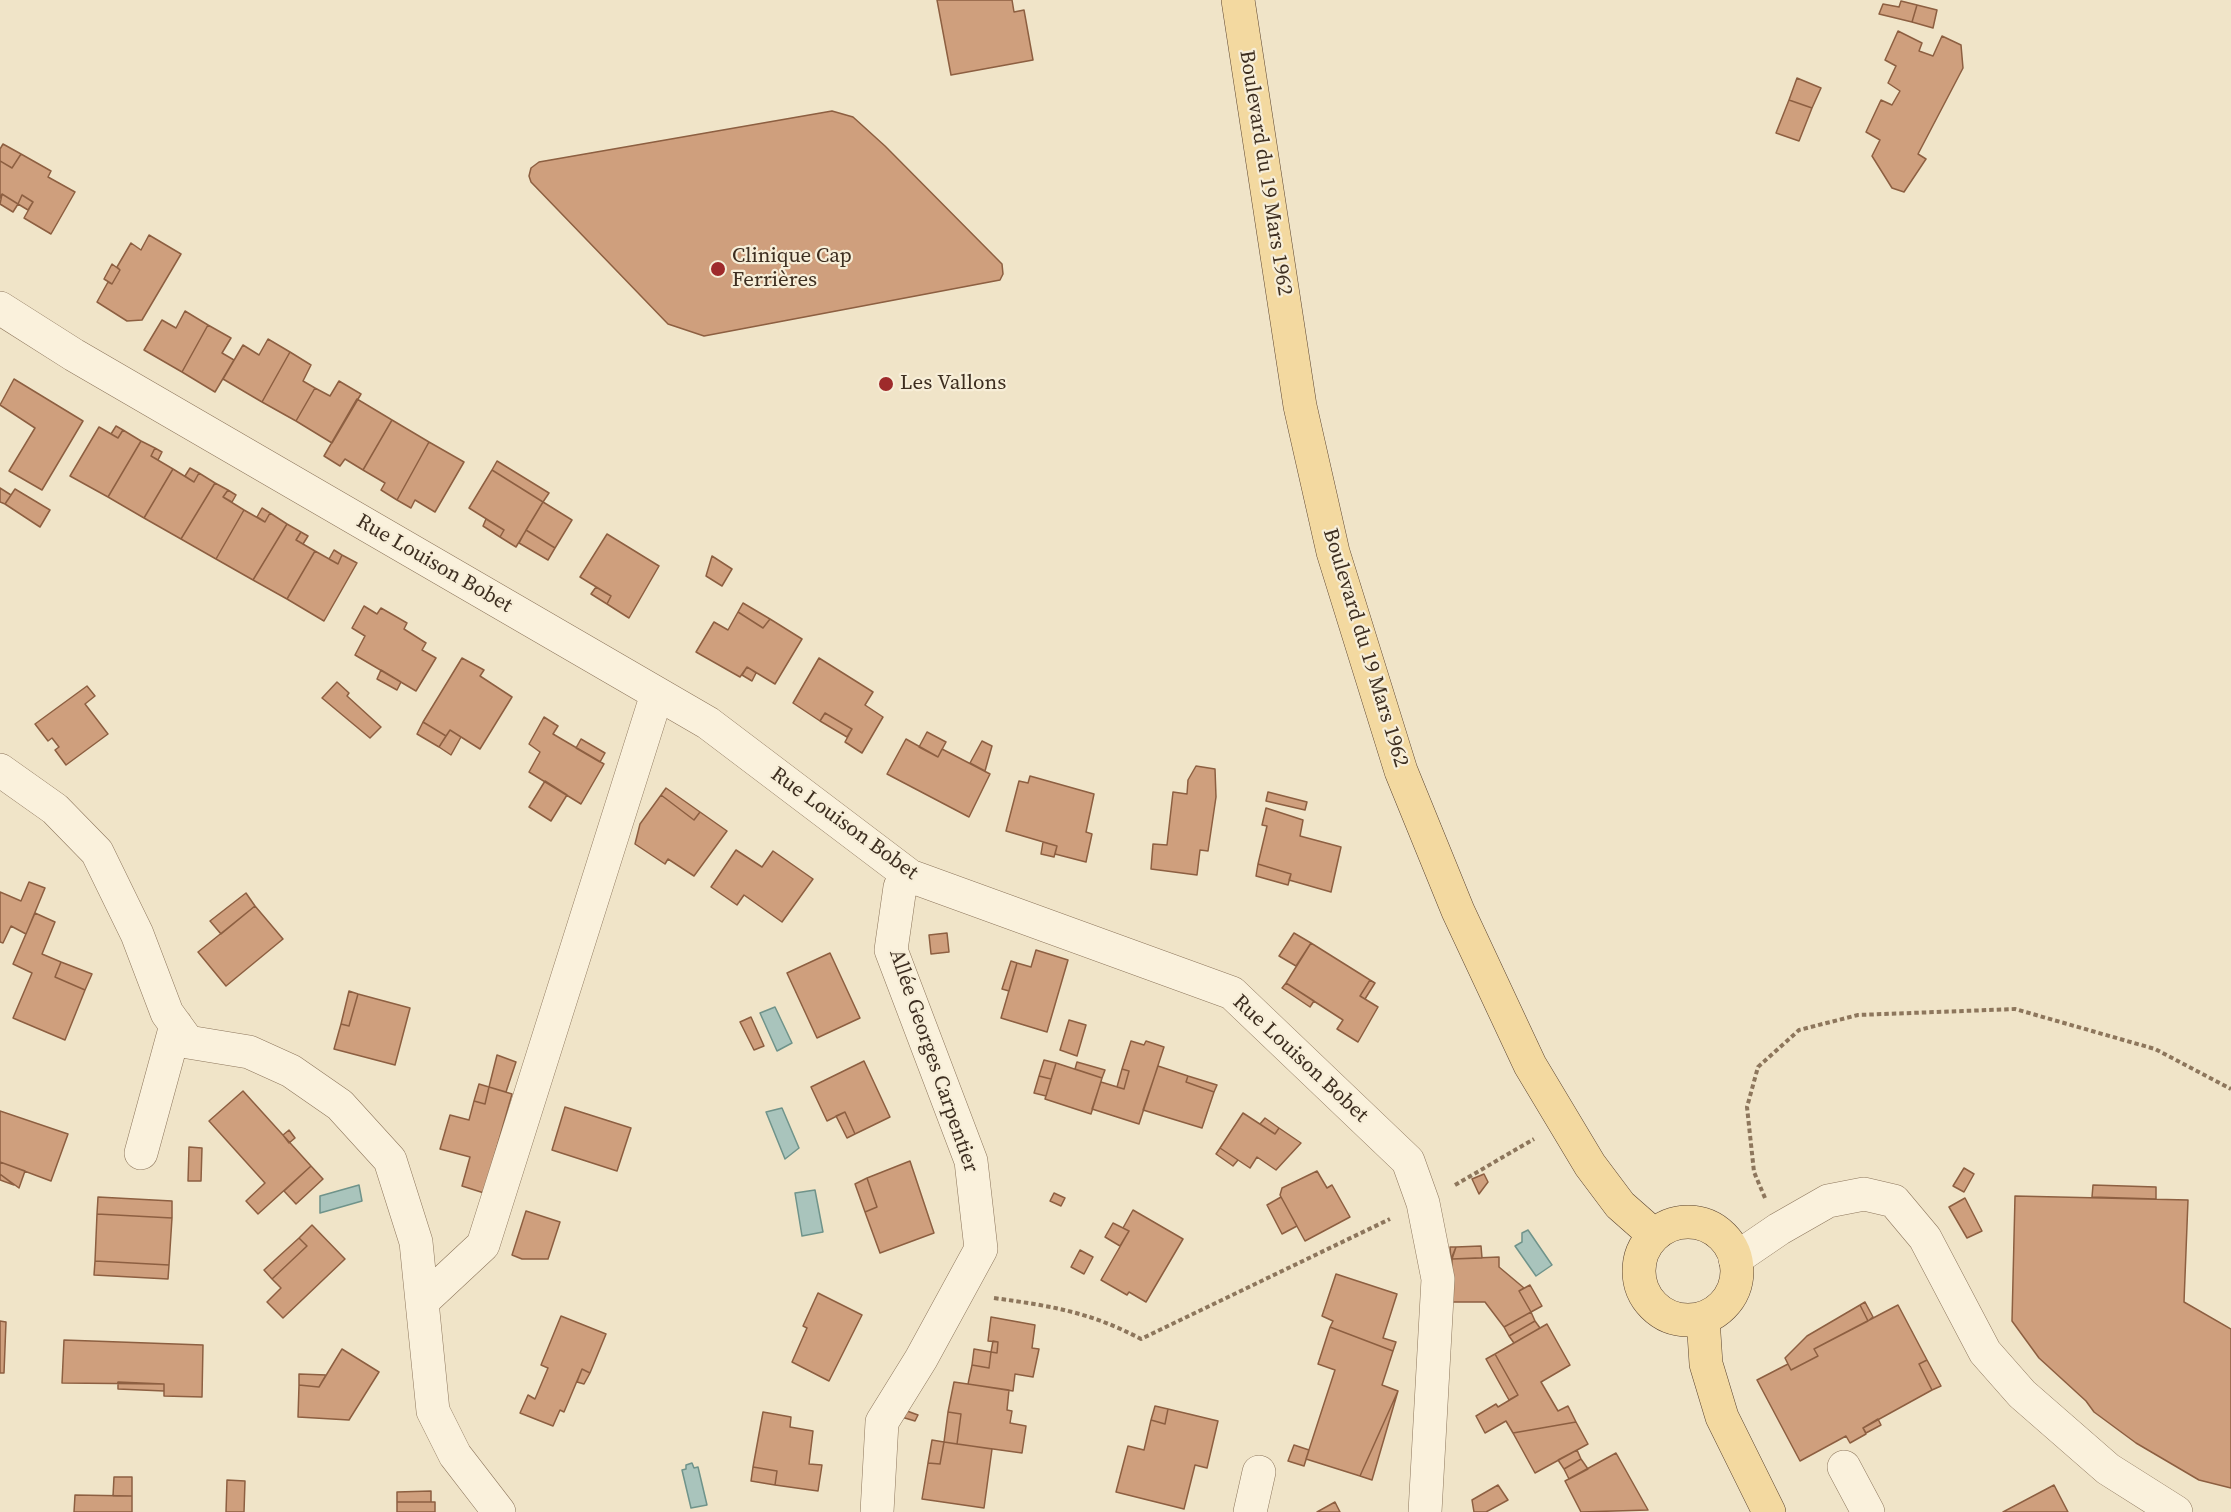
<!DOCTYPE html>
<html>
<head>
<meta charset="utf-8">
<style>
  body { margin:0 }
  canvas { display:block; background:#f0e4c8 }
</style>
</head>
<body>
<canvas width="2231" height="1512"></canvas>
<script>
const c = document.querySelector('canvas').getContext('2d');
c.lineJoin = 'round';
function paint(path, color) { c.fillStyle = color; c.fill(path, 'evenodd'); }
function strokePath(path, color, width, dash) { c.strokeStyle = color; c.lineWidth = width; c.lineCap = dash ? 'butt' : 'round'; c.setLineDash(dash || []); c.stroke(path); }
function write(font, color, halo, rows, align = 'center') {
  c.font = font + ' "Source Serif 4",serif'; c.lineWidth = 4.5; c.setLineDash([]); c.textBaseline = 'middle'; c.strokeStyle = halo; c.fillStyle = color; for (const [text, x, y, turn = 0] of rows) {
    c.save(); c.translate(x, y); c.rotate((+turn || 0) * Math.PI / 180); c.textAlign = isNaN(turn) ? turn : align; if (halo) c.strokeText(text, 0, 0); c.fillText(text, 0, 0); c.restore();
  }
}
const water = new Path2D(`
  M775 1007 792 1043 777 1051 760 1013Z
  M782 1108 799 1148 785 1159 766 1112Z
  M359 1185 362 1201 320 1213V1196Z
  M815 1190 823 1232 802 1236 795 1193Z
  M1528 1230 1552 1265 1536 1276 1515 1246 1522 1242V1233Z
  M692 1463 694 1468 698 1467 707 1505 691 1508 682 1470 686 1469V1465Z`);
const building = new Path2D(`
  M937 0H1012L1014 12 1024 10 1033 60 951 75Z
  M1901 1 1917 5 1912 22 1879 14 1883 4 1899 7Z
  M1917 5 1937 10 1933 28 1912 22Z
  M1898 31 1922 43 1919 51 1933 56 1942 36 1961 45 1963 68 1918 154 1926 159 1904 192 1892 188 1872 156 1880 140 1866 132 1881 100 1892 105 1900 91 1888 83 1896 66 1885 60Z
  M1797 78 1821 88 1812 108 1789 100Z
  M1789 100 1812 108 1799 141 1776 133Z
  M832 111 853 117 885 146 1002 264 1003 274 1000 280 704 336 668 324 531 182 529 176 531 168 539 162Z
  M3 144 21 154 12 168 0 161V149Z
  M21 154 51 171 48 177 75 192 51 234 24 218 33 202 22 195 18 204 2 194 0 198V161L12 168Z
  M2 194 18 204 13 212 0 204Z
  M22 195 33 202 28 210 18 204Z
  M149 235 181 254 142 320 127 321 97 302 108 282 112 284 120 270 117 267 131 243 141 250Z
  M112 264 120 270 112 284 104 279Z
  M185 311 208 325 182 372 144 350 162 320 176 328Z
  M208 325 231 338 222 353 234 360 215 392 182 372Z
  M268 339 290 352 262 402 223 379 243 345 259 355Z
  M290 352 311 365 303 381 315 388 296 421 262 402Z
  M14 379 83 421 42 490 9 471 35 428 0 405Z
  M339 381 361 394 332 443 296 421 315 388 330 396Z
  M357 399 392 420 363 470 345 459 340 466 324 456Z
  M392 420 429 442 397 500 381 490 385 483 363 470Z
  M116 426 123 430 118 438 111 434Z
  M99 427 118 438 123 430 141 441 108 497 70 476Z
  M141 441 155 448 151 456 173 469 144 518 108 497Z
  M429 442 464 462 435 512 415 500 411 508 397 500Z
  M155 448 162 452 158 460 151 456Z
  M497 461 549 493 543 502 492 470Z
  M190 468 199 473 194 482 185 476Z
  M173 469 194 482 199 473 215 483 181 539 144 518Z
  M492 470 543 502 516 547 500 537 504 530 469 508Z
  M215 483 228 490 223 497 244 510 216 559 181 539Z
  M0 488 11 495 5 504 0 502Z
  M15 489 50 510 40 527 5 504Z
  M228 490 236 495 232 502 223 497Z
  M543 502 572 520 555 548 526 530Z
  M262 508 270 513 265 522 257 517Z
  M244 510 265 522 270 513 287 524 253 580 216 559Z
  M486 519 504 530 500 537 483 526Z
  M287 524 301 532 296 540 315 551 287 599 253 580Z
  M526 530 555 548 548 560 519 543Z
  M301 532 308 536 303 544 296 540Z
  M607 534 659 566 629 618 607 604 611 596 580 577Z
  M334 550 342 555 338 564 329 559Z
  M315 551 338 564 342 555 357 563 324 621 287 599Z
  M712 556 732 569 722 586 706 576Z
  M596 587 611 596 607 604 591 594Z
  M743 603 770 619 763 628 738 612Z
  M364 606 377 614 381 608 407 623 404 629 426 643 422 650 436 658 416 691 355 655 365 636 352 628Z
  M738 612 763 628 770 619 802 639 775 684 747 667 740 677 696 652 714 622 728 630Z
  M462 658 484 670 480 676 512 697 480 749 450 730 446 736 423 722Z
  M819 658 873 692 865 705 883 717 862 753 845 742 852 729 825 713 820 721 793 703Z
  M747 667 756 673 752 681 742 675Z
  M381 670 401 682 397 690 377 679Z
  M337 682 349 693 347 696 381 727 370 738 322 698Z
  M87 686 95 696 85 704 108 734 66 765 55 750 59 747 52 738 48 741 35 724Z
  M825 713 852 729 847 737 820 721Z
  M544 717 558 726 553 734 604 764 581 804 529 772 540 752 529 744Z
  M423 722 446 736 439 747 417 734Z
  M450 730 461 737 451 755 439 747Z
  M927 732 946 742 938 757 919 747Z
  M581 739 605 753 600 762 576 748Z
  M906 739 938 757 942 749 990 774 969 817 887 774Z
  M982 741 992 746 985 771 970 763Z
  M1196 766 1215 769 1216 797 1208 851 1200 850 1197 875 1151 869 1153 844 1167 845 1173 792 1187 794 1188 780Z
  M1030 776 1094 794 1086 832 1092 834 1086 862 1055 854 1057 846 1006 831 1019 781 1028 783Z
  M545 781 567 795 551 821 529 807Z
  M666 788 700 812 694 820 661 795Z
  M1268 792 1307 802 1305 810 1266 801Z
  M661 795 694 820 700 812 727 831 694 876 668 859 665 864 635 844 640 824Z
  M1266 808 1303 820 1300 836 1341 847 1331 892 1289 880 1291 874 1258 864 1267 826 1262 825Z
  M1043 842 1057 846 1054 857 1041 854Z
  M736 850 762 867 773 851 813 879 782 922 744 895 737 905 711 887Z
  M1258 864 1291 874 1288 885 1256 876Z
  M29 882 45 888 26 934 11 926 3 943 0 942V892L21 901Z
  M246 893 255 906 221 934 210 921Z
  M255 906 283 939 226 986 198 952Z
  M35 913 55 922 42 954 61 962 55 977 85 990 65 1040 13 1018 32 973 13 964Z
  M947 933 949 952 931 954 929 935Z
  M1294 933 1311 943 1296 966 1279 956Z
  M1311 943 1370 980 1360 996 1378 1007 1358 1042 1337 1029 1343 1020 1286 983Z
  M1036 950 1068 960 1047 1032 1001 1018 1017 963 1031 967Z
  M830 953 860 1018 817 1038 787 973Z
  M1011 961 1017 963 1009 991 1002 989Z
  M61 962 92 974 85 990 55 977Z
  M1370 980 1375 983 1365 999 1360 996Z
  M1286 983 1314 1001 1310 1007 1282 988Z
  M349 991 358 994 349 1026 341 1024Z
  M358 994 410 1008 395 1065 334 1049 341 1024 349 1026Z
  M751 1017 764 1046 754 1050 740 1022Z
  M1069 1020 1086 1025 1077 1056 1060 1050Z
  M1131 1041 1144 1045 1146 1041 1164 1047 1139 1124 1092 1109 1101 1082 1124 1089 1129 1071 1122 1069Z
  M497 1055 516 1062 506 1092 489 1087Z
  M1044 1060 1056 1063 1051 1079 1039 1076Z
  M864 1061 890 1117 855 1134 845 1112 827 1121 811 1087Z
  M1077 1062 1105 1070 1102 1078 1075 1069Z
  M1056 1063 1102 1078 1091 1114 1045 1099Z
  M1158 1066 1188 1076 1186 1082 1214 1092 1202 1128 1143 1110Z
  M1122 1069 1129 1071 1124 1089 1117 1087Z
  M1039 1076 1051 1079 1046 1096 1034 1093Z
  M1188 1076 1217 1085 1214 1092 1186 1082Z
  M479 1084 489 1087 485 1104 474 1101Z
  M489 1087 512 1094 484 1193 462 1186 470 1157 440 1149 450 1115 469 1120 474 1101 485 1104Z
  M243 1091 311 1166 258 1214 246 1201 265 1183 209 1121Z
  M565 1107 631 1128 617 1171 552 1150Z
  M0 1111 68 1134 51 1181 0 1162Z
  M845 1112 855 1134 847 1138 836 1116Z
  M1243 1113 1275 1134 1279 1128 1301 1143 1276 1170 1257 1157 1250 1168 1220 1148Z
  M1265 1118 1279 1128 1275 1134 1260 1124Z
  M289 1130 295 1138 289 1143 283 1135Z
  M189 1147 202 1148 201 1181H188Z
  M1220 1148 1238 1160 1233 1166 1216 1154Z
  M910 1161 934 1233 880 1253 865 1212 877 1207 867 1178Z
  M0 1162 25 1171 19 1188 0 1174Z
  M311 1166 323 1179 296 1204 284 1191Z
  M1964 1168 1974 1174 1964 1192 1953 1186Z
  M1317 1171 1327 1188 1332 1185 1350 1217 1305 1241 1280 1195 1282 1188Z
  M0 1174 14 1185 0 1180Z
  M1484 1174 1488 1182 1479 1194 1472 1179Z
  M867 1178 877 1207 865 1212 855 1184Z
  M2093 1185 2156 1187V1199L2092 1197Z
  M1054 1193 1065 1198 1061 1206 1050 1201Z
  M2015 1196 2188 1200 2184 1302 2231 1329V1488L2199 1480 2136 1443 2094 1412 2086 1401 2039 1358 2012 1321Z
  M98 1197 172 1201V1218L97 1214Z
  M1281 1197 1297 1226 1282 1234 1267 1205Z
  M1965 1198 1982 1231 1967 1238 1949 1207Z
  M1133 1210 1183 1239 1146 1302 1129 1292 1127 1295 1101 1280 1129 1231 1123 1228Z
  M526 1211 560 1222 548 1259H522L512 1255Z
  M97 1214 172 1218 169 1265 95 1261Z
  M1113 1223 1129 1231 1120 1246 1105 1237Z
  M312 1225 345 1259 283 1318 267 1302 281 1288 272 1279 307 1246 299 1238Z
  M299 1238 307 1246 272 1279 264 1270Z
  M1481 1246 1482 1258 1452 1259 1456 1247Z
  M1450 1247H1456L1451 1259Z
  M1080 1250 1093 1257 1084 1274 1071 1267Z
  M1499 1257V1267L1524 1288 1519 1291 1531 1312 1504 1327 1485 1302H1451L1452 1259Z
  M95 1261 169 1265 168 1279 94 1275Z
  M1336 1274 1397 1294 1383 1338 1396 1342 1393 1351 1330 1327 1333 1321 1322 1316Z
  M1530 1285 1542 1306 1531 1312 1519 1291Z
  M818 1293 862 1315 829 1381 792 1362 807 1328 803 1326Z
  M1865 1302 1873 1317 1868 1321 1860 1305Z
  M1860 1305 1868 1321 1814 1349 1818 1356 1791 1370 1785 1358 1807 1336Z
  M1898 1305 1927 1360 1919 1364 1932 1390 1863 1428 1866 1434 1850 1443 1846 1436 1800 1461 1757 1380 1788 1364 1791 1370 1818 1356 1814 1349Z
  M1531 1312 1535 1321 1509 1336 1504 1327Z
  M561 1316 606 1334 590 1373 582 1369 564 1412 560 1410 553 1426 520 1413 528 1395 535 1399 548 1368 541 1365Z
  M991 1317 1035 1325 1032 1348 1039 1349 1033 1377 1015 1374 1013 1391 968 1384 972 1365 989 1368 991 1352 997 1353 998 1342 988 1341Z
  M0 1321 6 1322 4 1373H0Z
  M1535 1321 1540 1328 1514 1343 1509 1336Z
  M1547 1324 1570 1365 1541 1382 1558 1411 1568 1406 1576 1422 1513 1433 1506 1421 1485 1433 1476 1416 1496 1404 1498 1407 1518 1395 1495 1354Z
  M1330 1327 1393 1351 1382 1385 1398 1391 1360 1476 1306 1459 1335 1370 1318 1364Z
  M64 1340 203 1345 202 1397 164 1396V1384L62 1383Z
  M993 1341 998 1342 997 1353 991 1352Z
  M342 1349 379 1372 349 1420 298 1417 299 1385 319 1387Z
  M974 1349 991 1352 989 1368 972 1365Z
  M1495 1354 1518 1395 1509 1400 1486 1359Z
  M1927 1360 1941 1386 1932 1390 1919 1364Z
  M582 1369 590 1373 584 1384 577 1382Z
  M299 1374 326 1375 319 1387 299 1385Z
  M118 1382 164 1384V1391L118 1389Z
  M954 1382 1009 1390 1007 1410 1012 1411 1010 1423 1026 1426 1022 1453 957 1444 961 1414 948 1412Z
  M1398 1391 1372 1480 1360 1476Z
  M1155 1406 1168 1409 1165 1424 1151 1420Z
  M1168 1409 1218 1421 1207 1468 1195 1465 1184 1509 1116 1492 1128 1446 1144 1450 1151 1420 1165 1424Z
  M907 1411 918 1415 915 1421 898 1416Z
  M763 1412 791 1417 790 1427 813 1431 809 1464 822 1465 818 1491 775 1485 777 1471 753 1467Z
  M948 1412 961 1414 957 1444 944 1442Z
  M1878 1419 1881 1425 1866 1433 1863 1428Z
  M1576 1422 1588 1444 1535 1473 1513 1433Z
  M932 1440 944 1442 940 1464 928 1463Z
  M944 1442 992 1449 984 1508 922 1499 928 1463 940 1464Z
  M1294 1445 1309 1450 1304 1466 1288 1461Z
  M1577 1450 1581 1459 1564 1469 1558 1460Z
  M1616 1453 1648 1510 1581 1512 1565 1481Z
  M1581 1459 1588 1469 1569 1479 1564 1469Z
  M753 1467 777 1471 775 1485 751 1481Z
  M114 1477H132V1496H113Z
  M227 1480 245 1481 244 1512H226Z
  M1498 1485 1508 1500 1486 1512H1474L1472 1500Z
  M2054 1485 2068 1512H2003Z
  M431 1491V1502H397V1492Z
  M75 1495 132 1496V1512H74Z
  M397 1502H435V1512H397Z
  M1335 1502 1340 1512H1317Z`);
const path = new Path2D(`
  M1455 1185 1534 1139
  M1765 1198 1754 1172 1747 1107 1758 1067 1799 1030 1858 1015 2015 1009 2155 1049 2231 1089
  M994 1298C1051 1306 1090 1312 1141 1339L1390 1219`);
const minor = new Path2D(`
  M0 308 74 355 708 723 910 876 1232 993 1408 1161 1423 1203 1438 1279 1425 1512
  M0 770 55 809 97 852 137 934 167 1013 188 1042 249 1052 291 1071 340 1105 390 1160 416 1242 433 1411 455 1455 499 1512
  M141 1153 176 1025
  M1735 1259 1779 1229 1828 1201 1864 1194 1894 1201 1925 1238 1985 1352 2022 1394 2108 1469 2176 1512
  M423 1301 483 1245 657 694
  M1844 1467 1868 1512
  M877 1512 882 1422 921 1359 981 1249 971 1161 891 950 900 887 910 876
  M1250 1512 1259 1472`);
const major = new Path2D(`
  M1238 0 1300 406 1333 552 1401 771 1458 911 1530 1065 1590 1165 1620 1205 1654 1235
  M1639 1271a49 49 0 1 1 98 0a49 49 0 1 1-98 0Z
  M1703 1318 1706 1364 1722 1417 1769 1512`);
const markers = [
  [718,269,8,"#9e2a2b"],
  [886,384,8,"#9e2a2b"]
];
const streetNames = [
  ["Boulevard du 19 Mars 1962",1265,173,81],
  ["Rue Louison Bobet",434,564,30],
  ["Boulevard du 19 Mars 1962",1365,648,73],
  ["Rue Louison Bobet",844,824,36],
  ["Rue Louison Bobet",1300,1059,43],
  ["Allée Georges Carpentier",933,1061,71]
];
const poiNames = [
  ["Clinique Cap",732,257],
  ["Ferrières",732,281],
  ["Les Vallons",900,384]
];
paint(water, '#a9c4bc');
strokePath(water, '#6f938a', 1.5);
paint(building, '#cf9f7d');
strokePath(building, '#8d5f41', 1.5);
strokePath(minor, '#8d765c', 34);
strokePath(major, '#5b4430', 34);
strokePath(path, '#8d765c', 4, [4.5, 3]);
strokePath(minor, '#faf1dc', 33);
strokePath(major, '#f3d9a0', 33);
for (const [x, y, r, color] of markers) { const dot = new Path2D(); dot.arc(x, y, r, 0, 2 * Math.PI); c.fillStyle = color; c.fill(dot); strokePath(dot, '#f7eed8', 2); }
write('21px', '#3d2e20', '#f7eed8', streetNames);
write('21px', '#3d2e20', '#f7eed8', poiNames, 'left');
</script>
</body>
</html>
